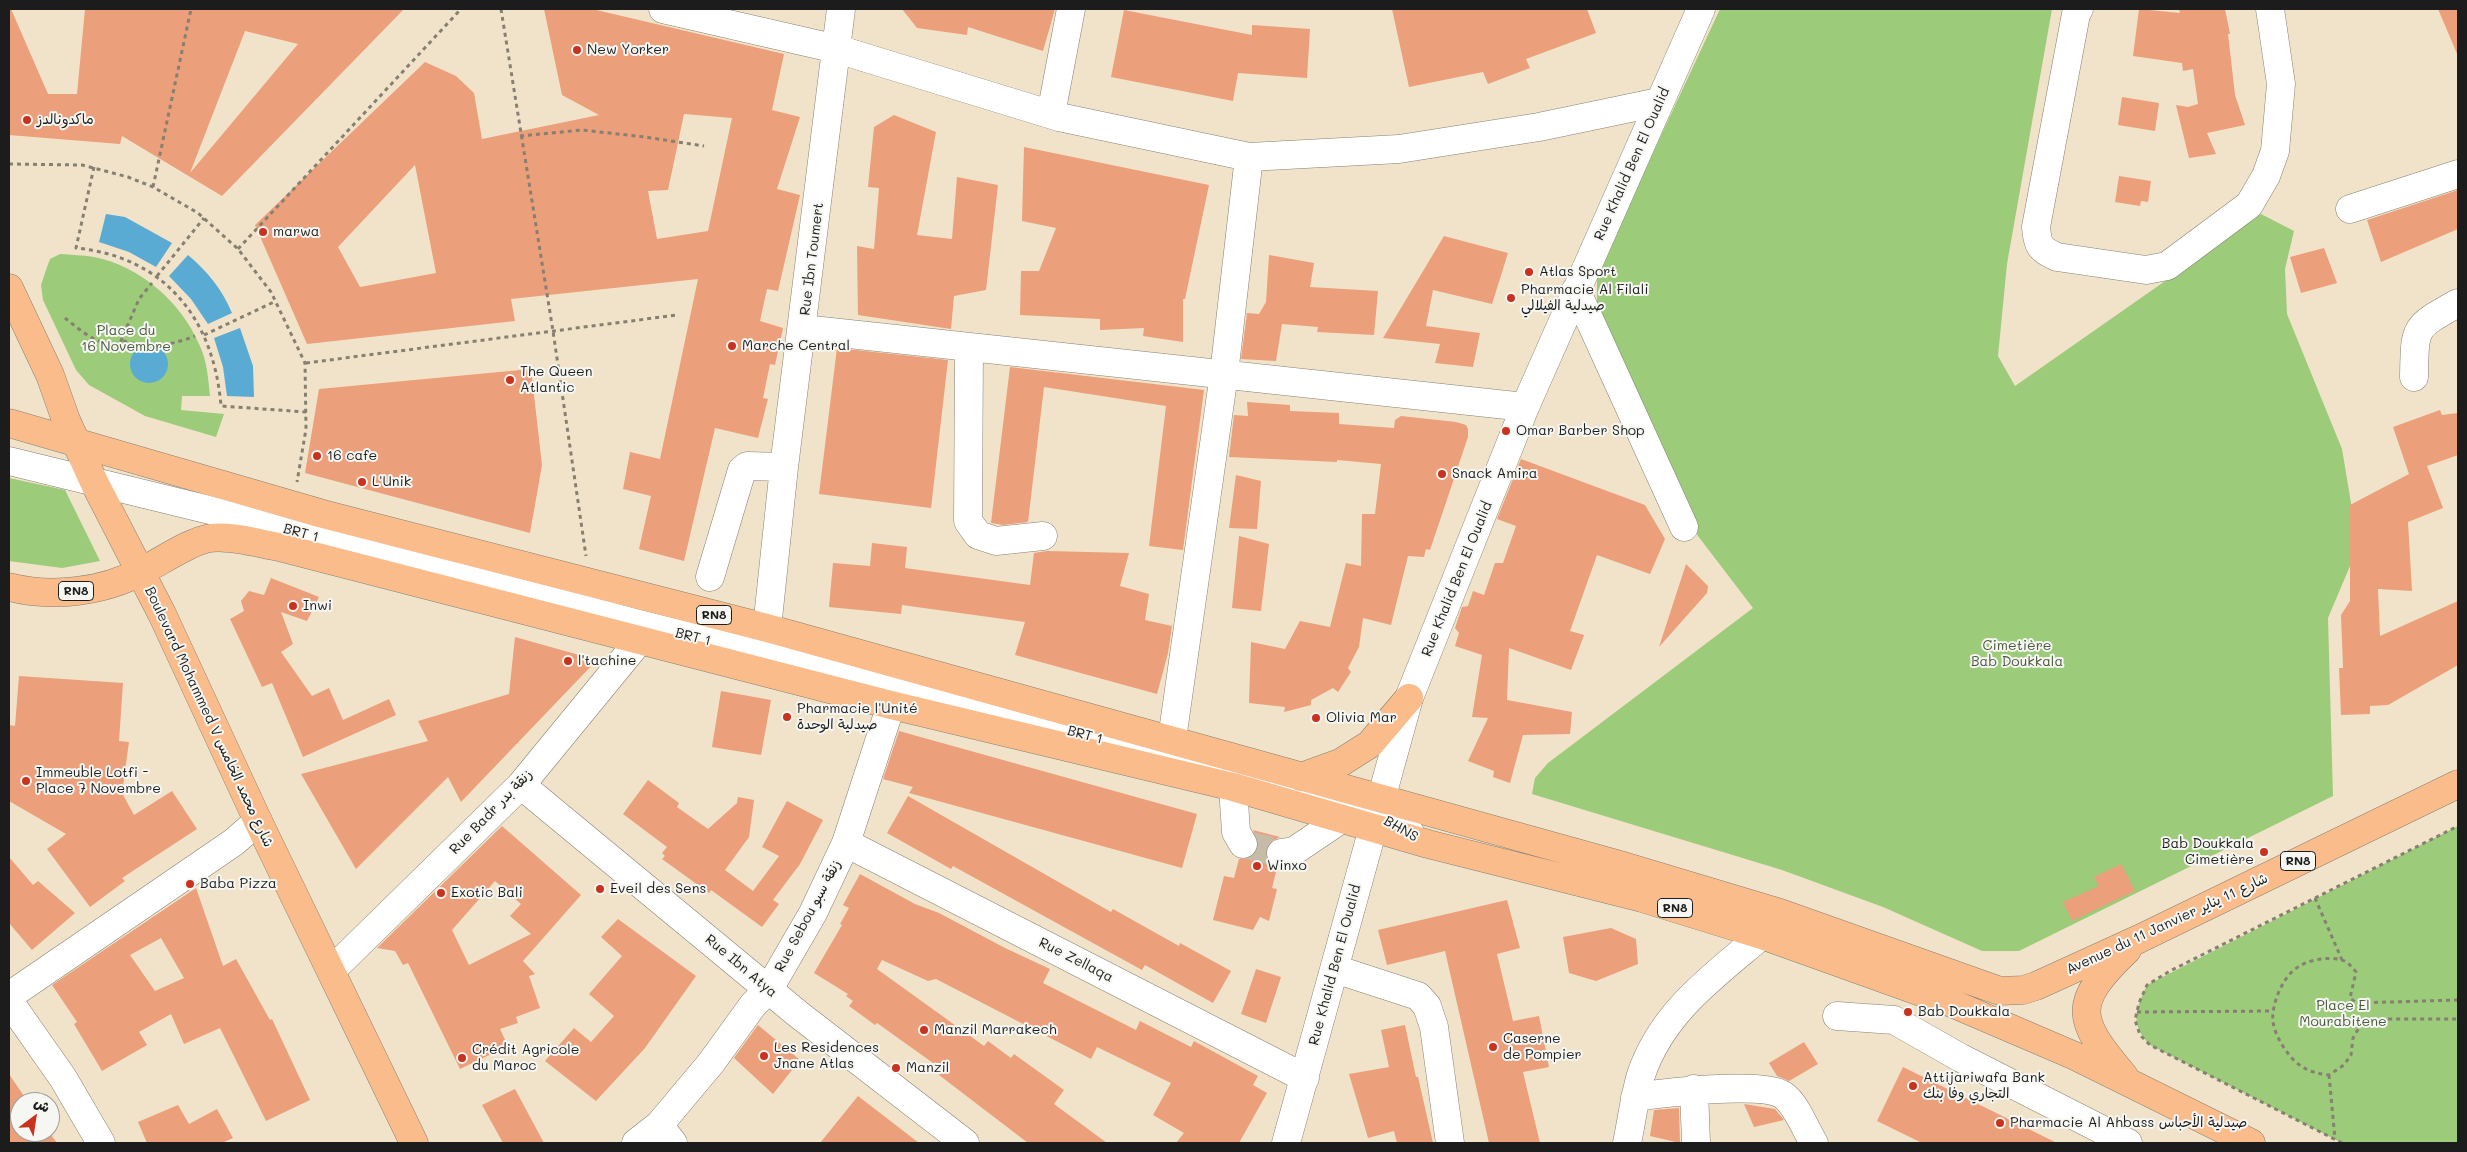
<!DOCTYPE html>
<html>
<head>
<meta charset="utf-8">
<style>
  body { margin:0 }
  #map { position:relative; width:2467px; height:1152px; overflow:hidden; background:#f1e3c9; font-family:Mali,"Playpen Sans Arabic",sans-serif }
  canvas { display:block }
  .frame { position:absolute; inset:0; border:10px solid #1c1c1c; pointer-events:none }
  .north { position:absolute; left:10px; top:1092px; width:50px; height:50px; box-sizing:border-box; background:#f6f6f2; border:1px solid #9f9f9c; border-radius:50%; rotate:31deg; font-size:14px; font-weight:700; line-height:20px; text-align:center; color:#1c1c1c }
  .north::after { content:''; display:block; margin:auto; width:18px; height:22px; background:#c8321e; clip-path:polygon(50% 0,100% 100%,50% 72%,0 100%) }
</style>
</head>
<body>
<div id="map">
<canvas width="2467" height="1152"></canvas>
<div class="frame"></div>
<div class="north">ش</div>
</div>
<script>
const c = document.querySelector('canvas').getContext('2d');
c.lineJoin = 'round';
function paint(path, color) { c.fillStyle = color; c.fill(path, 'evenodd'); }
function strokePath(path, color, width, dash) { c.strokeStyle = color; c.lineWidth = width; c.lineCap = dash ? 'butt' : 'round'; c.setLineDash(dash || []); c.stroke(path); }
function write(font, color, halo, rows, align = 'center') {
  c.font = font + ' Mali,"Playpen Sans Arabic",sans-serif'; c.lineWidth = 4; c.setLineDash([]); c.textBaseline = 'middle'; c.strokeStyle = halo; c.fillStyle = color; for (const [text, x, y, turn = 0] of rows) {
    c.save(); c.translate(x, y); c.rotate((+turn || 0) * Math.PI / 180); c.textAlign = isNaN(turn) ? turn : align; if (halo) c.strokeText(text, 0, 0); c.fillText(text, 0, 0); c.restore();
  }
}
const green = new Path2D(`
  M1720 9H2052L2007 264 1998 356 2015 386 2261 214 2294 231 2285 269 2287 314 2342 449 2352 509 2350 566 2328 618 2333 796 2019 951H1982L1883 907 1782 870 1532 794 1535 778 1548 763 1753 608 1698 536 1597 316V273Z
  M60 254C71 255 83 255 94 257 140 266 181 302 199 344 207 360 208 378 210 396H182L181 410 224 414 216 437 145 416 89 385 76 370 43 300 41 285 46 270 50 259Z
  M9 478 65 490 100 561 62 568 9 561Z
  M2458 826V1143H2342L2150 1045C2130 1024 2135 1011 2147 985Z`);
const water = new Path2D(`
  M106 214 125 217 172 243 156 267 129 252 99 242Z
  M188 255C207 271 222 289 232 313L208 324 191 299 169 276Z
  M240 328 253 366 254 397 227 396 223 367 214 338Z
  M130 364a19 19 0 1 1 38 0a19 19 0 1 1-38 0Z`);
const building = new Path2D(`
  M9 9H11L48 94H77L85 9H404L222 196 122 136 120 144 9 135ZM245 31 298 44 190 173Z
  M544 9H592L784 54 772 110 800 117 777 189 800 195 778 291 767 289 760 321 783 328 775 365 770 364 763 398 768 399 758 438 715 428 684 561 639 549 651 496 623 489 630 452 660 459 698 279 511 299 515 321 307 344 255 225 425 62 456 76 474 93 482 139 599 115 562 95ZM684 114 732 118 708 231 657 239 648 191 668 190ZM415 165 436 273 360 287 338 247Z
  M902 9H1055L1043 51 968 27 967 35 917 28Z
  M1392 9H1587L1596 33 1526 59 1530 68 1488 84 1483 72 1409 87Z
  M2139 9 2180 13 2179 9H2225L2230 34H2228L2235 95 2245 125 2207 133 2216 154 2189 158 2176 105 2188 107 2198 104 2193 69 2183 71 2182 63 2133 56Z
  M2438 9H2458V56Z
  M1124 10 1252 35V25L1310 29 1307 78 1238 73 1233 101 1111 77Z
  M2122 97 2159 103 2155 131 2118 125Z
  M894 115 936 132 917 235 952 239 957 177 998 185 986 290 954 296 951 329 858 315 857 246 874 249 879 188 868 187 874 127Z
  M1024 147 1209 185 1185 299H1183V342L1143 336 1144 328 1100 330V319L1020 315 1021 271H1039L1056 228 1022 221Z
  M2119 176 2151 181 2148 202 2141 201 2140 206 2115 202Z
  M2458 190V229L2381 262 2367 220Z
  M1444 236 1508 253 1492 304 1433 290 1426 326 1480 333 1473 367 1435 363 1440 344 1383 338Z
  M2324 248 2337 283 2301 293 2290 257Z
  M1269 255 1314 263 1310 287 1378 291 1374 335 1317 332 1318 327 1282 324 1276 361 1241 359 1247 313 1259 314 1266 302Z
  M837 348 948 360 931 508 819 494Z
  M1010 367 1204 390 1183 550 1149 546 1166 406 1044 387 1028 522 1003 525 991 523Z
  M531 369 542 465 530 533 305 473 319 389Z
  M1247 402 1290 405V411L1339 413V424L1394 428 1395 420 1401 416 1456 422 1466 425 1468 429V437L1430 550 1426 549 1424 557 1408 556 1391 625 1363 618 1359 647 1348 668 1351 672 1338 692 1333 688 1311 700V705L1284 712 1285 707 1249 703 1251 642 1285 649 1300 621 1330 627 1346 563 1361 566 1362 514H1375L1381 464 1337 460V462L1229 457 1234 415 1248 416Z
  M2440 410 2442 415 2458 413V455L2427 466 2443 508 2408 522 2412 591 2378 589 2380 636 2458 601V665L2388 705 2370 706V714L2341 715 2339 668H2343L2341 615 2350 601V505L2409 474 2393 427Z
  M1521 459 1645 505 1665 539 1650 574 1597 555 1570 631 1584 635 1571 670 1509 648 1507 700 1572 712 1570 734 1523 735 1510 783 1493 777 1494 771 1468 761 1488 718 1472 717 1482 655 1455 646 1459 633 1455 628 1462 607 1468 606 1473 591 1484 595 1495 563H1503L1516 526 1497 519Z
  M1236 475 1261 481 1257 529 1229 528Z
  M1239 536 1269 544 1261 611 1232 608Z
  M872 543 907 547 905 568 1030 585 1034 553 1047 551 1129 553 1120 586 1149 594 1145 620 1172 626 1168 653 1157 694 1015 655 1025 622 902 605 901 614 829 607 833 563 870 566Z
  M1686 564 1708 586 1707 593 1659 647Z
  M271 578 319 597 307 621 281 612 293 644 281 652 312 696 329 688 343 720 389 699 396 715 303 757 272 683 262 687 230 619 244 611 241 601 249 591 264 595Z
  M515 637 597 660 461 802 448 777 356 869 301 774 428 741 418 721 509 694Z
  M19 676 123 683 119 741 129 742 122 793 134 815 172 791 197 829 122 878 125 881 90 907 47 849 66 834 9 801V725L15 726Z
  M721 691 771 700 761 755 712 747Z
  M899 731 1197 814 1182 868 909 793 913 787 883 779Z
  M648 780 679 803 677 807 708 829 737 803 738 797 754 800 749 837 725 870 753 891 779 856 762 847 787 801 823 820 800 864 773 900 779 904 762 927 711 890 709 893 662 859 665 856 662 853 667 847 623 814Z
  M908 796 1111 912 1113 909 1179 946 1180 943 1231 971 1213 1003 1145 965 1142 970 953 866 951 869 887 833Z
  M502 826 581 895 523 961 535 974 529 976 540 1008 516 1017 518 1023 500 1029 508 1046 460 1069 408 963 403 965 395 951 377 948ZM495 881 521 904 510 916 531 934 469 965 452 930Z
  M1253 830 1280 837 1272 841 1266 848V856L1269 862 1277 868 1272 888 1277 889 1269 921 1260 917 1253 930 1213 920 1224 876 1234 878 1239 859 1250 858 1257 851 1259 843Z
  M9 857 33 885 38 881 75 913 32 950 9 923Z
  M2121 864 2135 891 2072 921 2063 902 2099 886 2094 877Z
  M860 874 915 904 939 913 1005 948 1050 969 1043 983 1136 1030 1140 1021 1191 1047 1194 1041 1258 1076 1253 1085 1267 1093 1239 1143H1176L1184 1133 1153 1115 1171 1083 1097 1047 1091 1059 936 979 928 981 882 960 877 969 984 1046 988 1041 1011 1058 1014 1054 1064 1090 1054 1104 1107 1143H1028L939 1075 941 1072 938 1070 940 1068 877 1023 875 1025 849 1006 853 1001 846 996 848 994 814 973 842 925 840 924 849 908 843 905Z
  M196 888 223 966 236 959 270 1020 272 1019 310 1100 266 1121 220 1028 184 1044 171 1014 139 1032 147 1045 102 1071 74 1024 77 1022 52 985ZM161 938 184 978 155 991 130 955Z
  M1507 900 1520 948 1497 954 1513 1021 1539 1016 1549 1067 1523 1072 1540 1143H1489L1445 951 1387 965 1378 930Z
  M618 919 696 976 645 1048 596 1101 545 1061 574 1028 591 1042 614 1016 589 994 622 956 601 937Z
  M1611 928 1636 939 1638 964 1596 981 1569 973 1563 937Z
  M1256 969 1281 977 1266 1023 1241 1014Z
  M758 1025 800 1060 773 1094 734 1058Z
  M1405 1025 1416 1077H1418L1433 1143H1397L1394 1131 1368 1138 1349 1074 1389 1067 1381 1030Z
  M1804 1042 1818 1064 1789 1081 1777 1076 1769 1063Z
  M1903 1067 2057 1143H1922L1877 1121Z
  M9 1074 28 1102H20V1132H49L57 1143H9Z
  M515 1089 544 1143H503L482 1105Z
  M858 1096 919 1143H820Z
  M1744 1104 1775 1109 1784 1120 1754 1127Z
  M178 1105 189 1124 217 1109 233 1138 222 1143H147L138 1122Z
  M1679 1108 1680 1143 1650 1136 1654 1110Z`);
const minorTunnel = new Path2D(`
  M1243 844 1281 853`);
const path = new Path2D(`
  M501 9 553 331 586 556
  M520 136 582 130 645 137 704 146
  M9 164 82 165 128 177 153 187 198 213 238 249 271 292 305 363 306 429 297 482
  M94 167 76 248C166 257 214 320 221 406L306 412
  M153 187 191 9
  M238 249 461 9
  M157 276 204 218
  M65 318C80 330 100 348 120 343L139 299 152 283
  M204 335 276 301
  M123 341C150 348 170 346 195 336
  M306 363 677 315
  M2315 898 2342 960
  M2458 1000 2356 1003 2350 998 2356 972C2352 967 2348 962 2342 960 2328 956 2305 960 2294 970 2282 979 2271 1006 2273 1021 2274 1032 2281 1044 2287 1052 2298 1067 2310 1073 2329 1075L2344 1065 2351 1055 2353 1038 2364 1019H2458
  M2137 1012 2273 1011
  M2329 1075 2335 1139
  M2342 1143 2150 1045 2140 1035 2135 1020 2139 1003 2147 985 2170 971 2458 826`);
const minor = new Path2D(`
  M663 9 837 49 1059 117 1249 157 1399 149 1539 127 1659 102
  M2079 9 2076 14 2036 227C2038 246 2039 249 2057 257L2146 270 2167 266 2249 205 2266 176 2275 151 2281 84 2270 9
  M1051 114 1071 9
  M2350 209 2458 174
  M1576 290 1684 527
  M803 329 1525 407
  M969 347 968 521 978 535 996 541 1043 536
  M2414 377C2415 326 2413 328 2458 303
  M9 461 271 525 639 624 973 706 1284 787 1376 814 1410 833
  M710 577 742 470 747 466 784 467
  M767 628 784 467 841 9
  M1172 739 1224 374 1249 157
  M521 785 798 1014 965 1143
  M1233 787 1236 832 1243 844
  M846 843 1305 1078
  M1281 853 1294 851 1340 820
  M1335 969 1418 996 1427 1006 1434 1027 1450 1143
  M331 971 521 785 639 641
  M9 996 234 842 258 821
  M9 1001 63 1078 101 1143
  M1837 1016 1894 1020 1961 1058 2128 1143
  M1694 1089 1696 1143
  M1635 1097C1663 1093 1763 1081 1783 1095 1797 1105 1805 1129 1814 1143
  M659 1125 673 1143
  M636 1143 659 1125 711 1063 753 1005 769 989 813 913 846 843 891 705
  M1286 1143 1409 698 1525 407 1701 9
  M1627 1143C1632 1120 1634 1098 1641 1075 1662 1012 1714 976 1762 935`);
const major = new Path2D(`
  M9 288 50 375 66 420 94 482 162 614 258 821 414 1143
  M9 423 323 514 767 628 1620 865 1780 913 2000 991 2023 990 2036 986 2139 939 2458 784
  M9 587C52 598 103 592 142 571 162 561 190 541 211 538 230 535 261 544 279 547L891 705 1233 787 1428 844 1642 898 1762 935 1949 1002 2075 1056 2251 1143
  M1301 777 1340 763 1370 744 1409 698
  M2124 1076C2076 1019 2071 1004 2127 950`);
const markers = [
  [577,50,5,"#c8321e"],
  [27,120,5,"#c8321e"],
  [263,232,5,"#c8321e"],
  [1529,272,5,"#c8321e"],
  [1511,298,5,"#c8321e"],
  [732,346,5,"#c8321e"],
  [510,380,5,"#c8321e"],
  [1506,431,5,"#c8321e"],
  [317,456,5,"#c8321e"],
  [1442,474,5,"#c8321e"],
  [362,482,5,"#c8321e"],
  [293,606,5,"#c8321e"],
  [568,661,5,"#c8321e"],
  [787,717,5,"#c8321e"],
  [1316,718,5,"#c8321e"],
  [26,781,5,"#c8321e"],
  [2264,852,5,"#c8321e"],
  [1257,866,5,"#c8321e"],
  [190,884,5,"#c8321e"],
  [600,889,5,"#c8321e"],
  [441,893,5,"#c8321e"],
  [1908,1012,5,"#c8321e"],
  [924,1030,5,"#c8321e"],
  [1493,1047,5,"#c8321e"],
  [764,1056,5,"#c8321e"],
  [462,1058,5,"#c8321e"],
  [896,1068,5,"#c8321e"],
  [1913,1086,5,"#c8321e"],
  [2000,1123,5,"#c8321e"]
];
const shields = [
  [76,591,35],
  [714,615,35],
  [2298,861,35],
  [1675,908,35]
];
const shieldNames = [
  ["RN8",76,591],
  ["RN8",714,615],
  ["RN8",2298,861],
  ["RN8",1675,908]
];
const poiNames = [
  ["New Yorker",587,50],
  ["ماكدونالدز",37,120],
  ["marwa",273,232],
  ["Atlas Sport",1539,272],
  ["Pharmacie Al Filali",1521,290],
  ["صيدلية الفيلالي",1521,306],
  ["Marche Central",742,346],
  ["The Queen",520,372],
  ["Atlantic",520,388],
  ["Omar Barber Shop",1516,431],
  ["16 cafe",327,456],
  ["Snack Amira",1452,474],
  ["L'Unik",372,482],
  ["Inwi",303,606],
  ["l'tachine",578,661],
  ["Pharmacie l'Unité",797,709],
  ["صيدلية الوحدة",797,725],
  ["Olivia Mar",1326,718],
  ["Immeuble Lotfi -",36,773],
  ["Place 7 Novembre",36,789],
  ["Bab Doukkala",2254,844,"right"],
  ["Cimetière",2254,860,"right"],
  ["Winxo",1267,866],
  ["Baba Pizza",200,884],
  ["Eveil des Sens",610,889],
  ["Exotic Bali",451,893],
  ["Bab Doukkala",1918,1012],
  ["Manzil Marrakech",934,1030],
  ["Caserne",1503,1039],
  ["de Pompier",1503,1055],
  ["Les Residences",774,1048],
  ["Jnane Atlas",774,1064],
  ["Crédit Agricole",472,1050],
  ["du Maroc",472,1066],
  ["Manzil",906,1068],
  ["Attijariwafa Bank",1923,1078],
  ["التجاري وفا بنك",1923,1094],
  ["Pharmacie Al Ahbass صيدلية الأحباس",2010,1123]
];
const streetNames = [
  ["Rue Khalid Ben El Oualid",1632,164,-66],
  ["Rue Ibn Toumert",812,259,-83],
  ["BRT 1",301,533,15],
  ["Rue Khalid Ben El Oualid",1457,579,-68],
  ["BRT 1",693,637,14],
  ["Boulevard Mohammed V شارع محمد الخامس",209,717,65],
  ["BRT 1",1085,735,15],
  ["Rue Badr زنقة بدر",491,812,-46],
  ["BHNS",1401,829,30],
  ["Rue Sebou زنقة سبو",808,916,-62],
  ["Avenue du 11 Janvier شارع 11 يناير",2167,924,-25],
  ["Rue Zellaqa",1076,960,27],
  ["Rue Khalid Ben El Oualid",1335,965,-75],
  ["Rue Ibn Atya",741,966,40]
];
const parkNames = [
  ["Place du",126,331],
  ["16 Novembre",126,347],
  ["Cimetière",2017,646],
  ["Bab Doukkala",2017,662],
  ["Place El",2343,1006],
  ["Mourabitene",2343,1022]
];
paint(green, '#9ccb7a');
paint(water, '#59abd4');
paint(building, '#eb9f7a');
strokePath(minorTunnel, '#c6bba6', 28, [28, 14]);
strokePath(minor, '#868072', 29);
strokePath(major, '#868072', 29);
strokePath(path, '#868072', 3, [4, 4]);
strokePath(minor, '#fff', 28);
strokePath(major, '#fabc8b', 28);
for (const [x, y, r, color] of markers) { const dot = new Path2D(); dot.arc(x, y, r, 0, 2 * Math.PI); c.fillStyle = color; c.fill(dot); strokePath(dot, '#f6f6f2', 2); }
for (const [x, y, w] of shields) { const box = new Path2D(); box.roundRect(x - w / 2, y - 9.5, w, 19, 4); c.fillStyle = '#f6f6f2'; c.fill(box); strokePath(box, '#1c1c1c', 1); }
write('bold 12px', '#1c1c1c', null, shieldNames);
write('14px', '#1c1c1c', '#f6f6f2', poiNames, 'left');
write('14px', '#1c1c1c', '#f6f6f2', streetNames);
write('14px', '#49593d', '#f6f6f2', parkNames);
</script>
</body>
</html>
